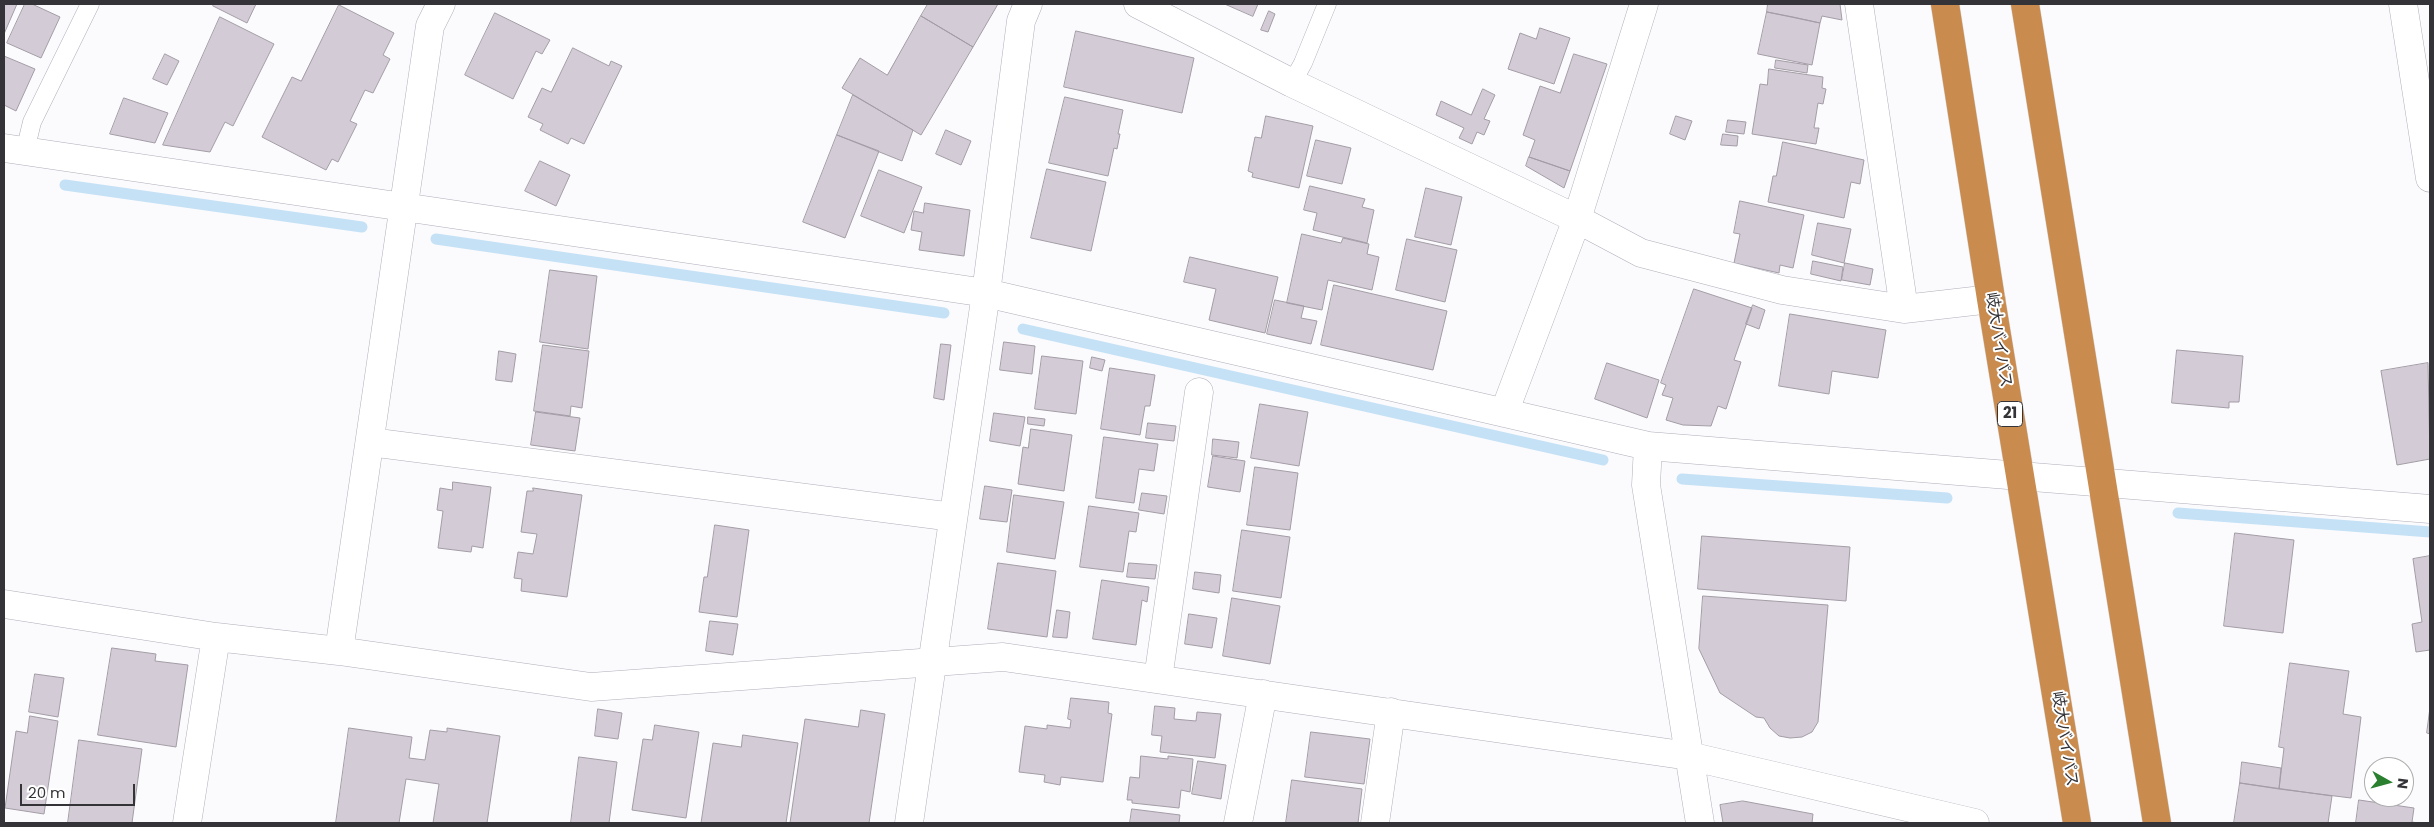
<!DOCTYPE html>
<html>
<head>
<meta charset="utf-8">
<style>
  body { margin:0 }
  #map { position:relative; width:2434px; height:827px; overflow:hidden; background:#fbfbfd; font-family:Poppins,sans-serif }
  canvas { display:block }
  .frame { position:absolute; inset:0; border:5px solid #343438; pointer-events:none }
  .north { position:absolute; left:2364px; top:757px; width:50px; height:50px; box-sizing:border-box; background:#fff; border:1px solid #aeaeaf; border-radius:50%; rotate:97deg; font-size:14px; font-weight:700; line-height:20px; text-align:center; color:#343438 }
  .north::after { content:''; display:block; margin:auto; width:18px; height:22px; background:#2a802f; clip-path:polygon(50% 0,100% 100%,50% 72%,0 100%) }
  .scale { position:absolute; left:20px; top:784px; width:115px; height:22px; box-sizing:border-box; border:2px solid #343438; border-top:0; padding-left:6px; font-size:15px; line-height:18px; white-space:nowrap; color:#343438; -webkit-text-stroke:4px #fff; paint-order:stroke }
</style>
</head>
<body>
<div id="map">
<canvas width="2434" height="827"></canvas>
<div class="frame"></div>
<div class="north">N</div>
<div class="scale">20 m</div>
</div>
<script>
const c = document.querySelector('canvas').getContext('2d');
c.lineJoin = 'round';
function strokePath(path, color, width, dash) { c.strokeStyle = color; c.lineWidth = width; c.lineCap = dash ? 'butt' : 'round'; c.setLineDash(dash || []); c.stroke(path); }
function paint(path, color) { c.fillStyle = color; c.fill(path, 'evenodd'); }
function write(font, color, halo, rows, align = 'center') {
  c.font = font + ' Poppins,"Noto Sans JP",sans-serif'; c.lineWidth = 4; c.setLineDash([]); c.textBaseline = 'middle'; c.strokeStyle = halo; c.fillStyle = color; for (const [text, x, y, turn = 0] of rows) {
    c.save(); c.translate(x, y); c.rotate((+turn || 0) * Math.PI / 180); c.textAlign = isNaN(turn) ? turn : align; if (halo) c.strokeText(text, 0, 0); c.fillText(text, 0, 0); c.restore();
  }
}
const stream = new Path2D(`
  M65 185 362 227
  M436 239 944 313
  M1023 329 1603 460
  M1682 479 1947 498
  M2178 513 2430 532`);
const building = new Path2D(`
  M4 4H17L4 34Z
  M25 4H32L60 17 41 58 7 43Z
  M214 4H256L247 23 213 6Z
  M928 4H998L973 47 921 16Z
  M1225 4H1258L1253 16Z
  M1768 4H1840L1842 20 1822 16 1820 23 1793 17 1767 12Z
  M339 5 394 33 383 55 390 59 373 93 365 90 350 121 357 124 338 162 332 159 326 170 262 137 292 77 301 81Z
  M1269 11 1275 14 1268 32 1261 30Z
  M1767 12 1820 23 1812 65 1758 54Z
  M495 13 550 40 542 54 536 51 513 99 465 75Z
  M921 16 973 47 921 135 842 88 860 58 887 75Z
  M220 17 274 44 233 126 225 122 210 152 163 145Z
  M1540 28 1570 38 1554 84 1508 69 1520 33 1536 39Z
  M1076 31 1194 58 1182 113 1064 87Z
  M573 48 609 66 611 61 622 66 584 144 571 138 568 144 540 130 543 124 528 117 542 88 551 92Z
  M165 54 179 61 167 85 153 79Z
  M1574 54 1607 64 1570 171 1529 157 1535 140 1523 135 1540 86 1560 93Z
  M4 56 35 69 16 111 4 105Z
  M1776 60 1808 65 1807 73 1775 68Z
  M1769 69 1823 77 1822 88 1826 89 1823 104 1818 103 1814 128H1819L1816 144 1752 134 1760 84 1767 85Z
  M1483 89 1495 95 1484 119 1490 121 1484 135 1477 132 1472 144 1459 138 1464 128 1436 115 1441 101 1471 115Z
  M853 95 913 130 902 161 837 135Z
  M1065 97 1123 110 1118 134H1120L1117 149 1114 148 1108 176 1049 163Z
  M124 98 168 113 155 143 110 134Z
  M1266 116 1313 126 1299 188 1252 177 1253 173 1248 171 1255 137 1261 138Z
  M1676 116 1692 121 1685 140 1670 134Z
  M1728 120 1746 122 1744 134 1726 132Z
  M946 130 971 141 961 165 936 154Z
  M1723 134 1738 136 1737 146 1721 145Z
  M837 135 879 151 845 238 803 222Z
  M1316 140 1351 148 1342 184 1307 176Z
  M1783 142 1864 160 1860 184 1851 182 1844 218 1768 202 1773 176H1776Z
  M1529 157 1570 171 1564 188 1526 166Z
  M540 161 570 175 556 206 525 191Z
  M1047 169 1106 182 1091 251 1031 238Z
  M879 170 922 187 904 233 861 216Z
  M1310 186 1365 199 1362 207 1374 210 1367 243 1313 230 1317 213 1304 210Z
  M1426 188 1462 197 1451 245 1415 237Z
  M1740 201 1804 215 1793 268 1780 265 1779 273 1734 263 1740 234 1734 233Z
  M925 203 970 210 964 256 919 250 922 232 911 230 914 211 923 213Z
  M1818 223 1851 229 1844 263 1812 255Z
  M1302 234 1341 243 1343 238 1369 244 1367 254 1379 257 1372 290 1328 280 1322 310 1287 303Z
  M1407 239 1457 250 1445 302 1396 290Z
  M1190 257 1278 277 1265 333 1209 320 1216 289 1184 282Z
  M1813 261 1843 267 1841 281 1811 274Z
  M1845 263 1873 269 1870 285 1842 280Z
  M550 270 597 276 588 349 540 342Z
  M1334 285 1447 311 1433 370 1321 345Z
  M1694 289 1752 308 1734 360 1741 362 1726 409 1718 406 1711 426 1683 425 1666 420 1673 398 1662 395 1666 385 1661 383Z
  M1275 300 1304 306 1301 318 1317 321 1311 344 1267 334Z
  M1753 305 1765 310 1759 329 1746 324Z
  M1790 314 1886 330 1878 378 1832 371 1829 394 1779 386Z
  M1004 342 1035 346 1032 374 1000 370Z
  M941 344 951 345 944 400 934 398Z
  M543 345 589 351 582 408 571 406 570 416 534 411Z
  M2177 350 2243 356 2239 402H2229V408L2172 403Z
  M499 351 516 354 512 382 496 380Z
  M1042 356 1083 361 1076 414 1035 409Z
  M1092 357 1105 360 1102 371 1090 368Z
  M1607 363 1659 380 1647 418 1595 399Z
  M2428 363 2430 459 2397 465 2381 371Z
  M1110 368 1155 375 1150 406H1145L1140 435 1101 429Z
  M1260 404 1308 412 1299 466 1251 458Z
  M536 412 580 418 575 451 531 445Z
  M994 413 1025 417 1020 446 990 441Z
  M1028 417 1045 419 1044 426 1028 424Z
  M1148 423 1176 426 1174 441 1146 438Z
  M1031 429 1072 435 1064 491 1018 484 1023 447 1028 448Z
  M1104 437 1158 444 1154 471 1139 469 1134 503 1096 498Z
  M1213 439 1239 442 1237 458 1212 455Z
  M1213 456 1245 461 1240 492 1208 487Z
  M1255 467 1298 473 1290 530 1247 525Z
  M453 482 491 487 483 548 472 546 471 552 438 548 443 511 437 510 440 488 452 490Z
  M985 486 1012 490 1007 522 980 519Z
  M533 488 582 495 567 597 521 591 522 579 514 578 518 552 533 554 537 534 521 532 527 491H533Z
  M1142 493 1167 496 1164 514 1139 510Z
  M1014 495 1064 502 1055 559 1007 552Z
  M1089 506 1139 513 1136 532 1129 531 1123 572 1080 567Z
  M715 525 749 530 737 617 699 612 704 577H707Z
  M1242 530 1290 537 1281 598 1233 591Z
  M2235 533 2294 540 2283 633 2224 626Z
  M1702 536 1850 547 1846 601 1698 589Z
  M2430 556V650L2416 652 2412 624 2422 622 2413 559Z
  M998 563 1056 571 1047 637 988 629Z
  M1129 563 1157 565 1155 579 1127 577Z
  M1195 572 1221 575 1219 593 1193 589Z
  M1102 580 1149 587 1147 602 1142 600 1136 645 1093 639Z
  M1703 596 1828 605 1818 722 1812 732 1802 737 1790 738 1779 736 1770 728 1764 718 1756 717 1720 693 1699 649Z
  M1232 598 1280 606 1270 664 1223 656Z
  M1057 610 1070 612 1067 638 1053 637Z
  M1189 614 1217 618 1212 648 1185 644Z
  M710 621 738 624 733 655 706 651Z
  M112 648 156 654 155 661 188 665 176 747 98 735Z
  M2290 663 2349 671 2343 714 2361 717 2351 798 2279 789 2284 748 2279 747Z
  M35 674 64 678 58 717 29 712Z
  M1071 698 1109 702 1108 713 1112 714 1103 782 1061 777 1060 785 1044 782 1045 775 1019 772 1025 726 1047 729V725L1070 728 1071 720 1068 719Z
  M1155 706 1175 708 1174 719 1196 721 1197 712 1221 714 1215 758 1160 752 1162 736 1152 735Z
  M2430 708V734L2427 733Z
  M598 709 622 713 618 739 595 736Z
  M861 710 885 714 869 823H790L805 719 858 727Z
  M30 716 58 721 44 814 5 808 16 731 27 733Z
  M655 725 699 732 686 818 632 810 643 739 652 740Z
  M349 728 412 737 409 758 425 760 430 730 447 732V728L500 736 487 823H433L439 784 406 779 399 823H336Z
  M1311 732 1370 739 1364 784 1305 777Z
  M743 735 798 743 786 823H701L713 743 741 747Z
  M79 740 142 749 132 823H68Z
  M1141 756 1168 759V756L1193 759 1190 792 1181 790 1179 808 1132 803V800H1127L1130 777 1139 778Z
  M579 757 617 762 609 823H571Z
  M1198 761 1226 765 1221 799 1192 794Z
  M2242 762 2281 768 2279 789 2240 783Z
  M1292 780 1362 789 1358 823H1286Z
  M2240 783 2332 796 2328 823H2234Z
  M2359 800 2414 808 2412 822 2418 823H2356Z
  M1743 801 1813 814 1812 823H1723L1720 805Z
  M1132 809 1180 815 1179 823H1130Z`);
const lane = new Path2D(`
  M1292 83 1303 63 1327 4
  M25 151 32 122 90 4`);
const street = new Path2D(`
  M1138 4 1292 83 1577 219 1641 253 1782 290 1904 309 1991 299
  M1859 4 1904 309
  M2403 4 2430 178
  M4 148 986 293 1648 446 2430 509
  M1504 413 1577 219 1644 4
  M370 442 953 517
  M1648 446 1646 485 1700 823
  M4 604 216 637 339 651 591 687 1003 657 1689 756 1975 823
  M339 651 430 26 441 4
  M1158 679 1199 392
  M187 823 216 637
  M909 823 986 293 1021 21 1028 4
  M1238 823 1263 694
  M1375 823 1391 712`);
const highway = new Path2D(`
  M1945 4 1991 299 2077 823
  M2025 4 2157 823`);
const shields = [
  [2010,414,25]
];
const shieldNames = [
  ["21",2010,414]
];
const streetNames = [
  ["岐大バイパス",1998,340,81],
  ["岐大バイパス",2064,739,81]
];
strokePath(stream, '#c5e1f6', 11);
paint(building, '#d3ccd7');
strokePath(building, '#a39ca6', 1);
strokePath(lane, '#b0aeba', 19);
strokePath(street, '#b0aeba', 29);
strokePath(highway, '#d6d6d7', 29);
strokePath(lane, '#fff', 18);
strokePath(street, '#fff', 28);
strokePath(highway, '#ca8b4e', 28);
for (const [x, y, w] of shields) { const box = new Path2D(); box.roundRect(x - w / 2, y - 12.5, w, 25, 4); c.fillStyle = '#fff'; c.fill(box); strokePath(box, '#343438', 1); }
write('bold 15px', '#343438', null, shieldNames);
write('16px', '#343438', '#fff', streetNames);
</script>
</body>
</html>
